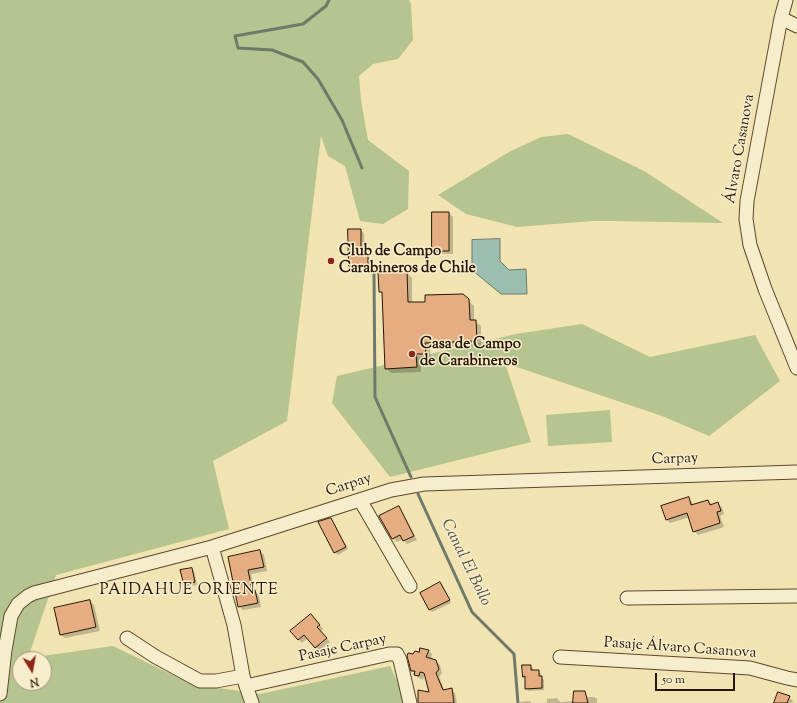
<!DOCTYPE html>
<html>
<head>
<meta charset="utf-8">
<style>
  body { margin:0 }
  #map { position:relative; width:797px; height:703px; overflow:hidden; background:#f1e3b2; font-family:"Sorts Mill Goudy",serif }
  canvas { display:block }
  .north { position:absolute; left:12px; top:651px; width:40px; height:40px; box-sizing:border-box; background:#f6edcd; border:1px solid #a4977c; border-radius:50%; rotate:169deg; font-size:11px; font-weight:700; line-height:16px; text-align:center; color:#2a1502 }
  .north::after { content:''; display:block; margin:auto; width:14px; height:18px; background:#8f2418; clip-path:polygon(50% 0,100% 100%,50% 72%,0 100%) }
  .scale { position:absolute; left:655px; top:673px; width:80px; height:18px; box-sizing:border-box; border:2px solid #2a1502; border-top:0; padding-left:5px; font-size:12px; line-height:14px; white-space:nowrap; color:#2a1502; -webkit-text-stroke:3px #f6edcd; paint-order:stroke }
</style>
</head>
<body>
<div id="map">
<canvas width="797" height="703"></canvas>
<div class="north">N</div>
<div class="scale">50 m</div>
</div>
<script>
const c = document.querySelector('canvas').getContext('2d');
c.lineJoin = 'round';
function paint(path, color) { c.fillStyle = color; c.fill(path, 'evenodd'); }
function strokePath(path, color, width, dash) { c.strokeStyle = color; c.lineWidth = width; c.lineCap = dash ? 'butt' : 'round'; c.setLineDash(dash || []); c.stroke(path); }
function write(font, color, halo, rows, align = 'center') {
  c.font = font + ' "Sorts Mill Goudy",serif'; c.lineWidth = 3; c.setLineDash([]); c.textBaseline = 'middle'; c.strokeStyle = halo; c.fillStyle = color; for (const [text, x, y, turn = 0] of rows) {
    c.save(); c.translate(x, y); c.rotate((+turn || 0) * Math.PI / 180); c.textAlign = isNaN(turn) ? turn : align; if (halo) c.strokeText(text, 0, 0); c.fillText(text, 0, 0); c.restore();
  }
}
const green = new Path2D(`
  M0 0H409L411 4 413 40 398 59 373 64 359 76 361 100 368 140 409 171 408 209 383 224 360 221 345 166 328 156 321 136 287 421 213 461 229 529 56 575 28 658 113 646 191 684 260 694 390 666 408 703H0ZM20 659H44V683H20Z
  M568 134 644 171 723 223 612 221H593L517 227 466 214 438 195 509 152 541 137Z
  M582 324 650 357 755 335 780 381 709 436 662 416 505 363 531 442 390 477 332 403 337 376 516 334Z
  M610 410 612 442 548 446 546 415Z`);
const water = new Path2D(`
  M500 239V261L509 270 526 269 527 294H501L472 270V240Z`);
const shadow = new Path2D(`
  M449 213 453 217V254H437L433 250Z
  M360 230 364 233 365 257 367 256 371 260 372 269H354L350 265Z
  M406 272 412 278V303H426L462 295 474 306V321L481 326V346L430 348 431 359H421V372L391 373 386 368 383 294 380 291Z
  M688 498 692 502 693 505 708 501 712 504H718L722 507 724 514 720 516 724 527 698 535 694 531 690 517 670 523 666 519Z
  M399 507 402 511 417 540 407 544 403 539 397 542 393 538Z
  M330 519 333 521 348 549 338 555 335 552Z
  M260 551 264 555 267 571 251 574 255 591 259 595 261 607 243 610 239 606 229 557Z
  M191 569 194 571 197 585 187 587 184 584Z
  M440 584 443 586 451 603 432 612 430 610 422 593Z
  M90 601 94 605 100 631 65 638 61 635Z
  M315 619 323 629 321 631 330 642 319 651 308 638 302 643 298 639Z
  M429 651 432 654 431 659 436 661 440 665 442 673 439 677 445 691 451 689 455 693 457 703H419L430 693 426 676H424L423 680 419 678 412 670 414 656Z
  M530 666 533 668V671H538L541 674V677L544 680V690L529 691 526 688V679L524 676Z
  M584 692 587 697H594L597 699V703H547V699L557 698 560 702 574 701Z
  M789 697 793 701 792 703H775Z
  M530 701 531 703H520V702Z`);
const stream = new Path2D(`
  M329 0 326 6 303 24 235 36 238 48 272 50 303 62 318 79 342 120 362 168
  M374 274 375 397 411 477
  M418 494 472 612 514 654 518 703`);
const building = new Path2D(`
  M432 212H449V251H432Z
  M348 229H361V256L368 255V265L349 266Z
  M407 271 408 302H425V295L463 294 469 299 470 320H476L477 341 425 343 426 354H416L417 367 385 369 382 292H379L378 272Z
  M689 497 691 505 708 500 710 505 718 502 721 511 717 512 720 523 693 532 687 513 666 520 661 506Z
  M399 506 414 536 403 541 400 535 392 539 379 516Z
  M331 518 346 547 334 553 318 522Z
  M260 550 264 567 248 570 252 590H255L258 603 238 607 228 557Z
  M192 568 195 582 184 585 180 570Z
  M440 582 450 600 429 610 420 593Z
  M90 600 96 627 60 635 54 608Z
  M311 614 320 625 317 627 327 638 315 648 304 635 298 640 290 631Z
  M420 648 429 650 426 657 436 660 439 669 436 673 443 690 452 688 454 703H418V690L429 692 424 673 420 672 419 676 414 675 415 671H411L407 656 408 653 413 654 415 651 419 652Z
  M522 665H531V670H539V676H542V688L525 689V676L523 677Z
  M574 691H585L588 703H573Z
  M778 692 790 696 787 703H774Z`);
const minor = new Path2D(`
  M786 0 781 18 747 201 746 219 750 245 765 289 797 368
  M781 18 797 26
  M360 500 410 586
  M212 547 234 625 243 676 246 686 389 654H397L400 660 410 703
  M627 598 797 596
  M127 638 156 657 200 681H216L243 676
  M560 657 750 668 787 678 797 680
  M246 686 252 703
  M0 694 5 650 11 616 18 604 28 596 34 593 212 547 391 490 424 484 797 472`);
const markers = [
  [331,261,4,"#8f2418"],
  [412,354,4,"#8f2418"]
];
const streetNames = [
  ["Álvaro Casanova",741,149,-80],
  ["Carpay",675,460,-2],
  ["Carpay",349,486,-18],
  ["Pasaje Carpay",343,649,-12],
  ["Pasaje Álvaro Casanova",680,649,4]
];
const poiNames = [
  ["Club de Campo",339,252],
  ["Carabineros de Chile",339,269],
  ["Casa de Campo",420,345],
  ["de Carabineros",420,362]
];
const waterNames = [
  ["Canal El Bollo",465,563,64]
];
const neighbourhoodNames = [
  ["PAIDAHUE ORIENTE",189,591]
];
paint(green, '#b6c48f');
paint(water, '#9bbeb0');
strokePath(water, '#6e7a6a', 1);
paint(shadow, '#0003');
strokePath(stream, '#6e7a6a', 3);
paint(building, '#e5ad82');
strokePath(building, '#2a1502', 1);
strokePath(minor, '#5c482e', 15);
strokePath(minor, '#f6edcd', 13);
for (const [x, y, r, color] of markers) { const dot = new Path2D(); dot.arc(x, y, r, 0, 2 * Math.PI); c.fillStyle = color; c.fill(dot); strokePath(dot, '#f6edcd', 1.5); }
write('15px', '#2a1502', '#f6edcd', streetNames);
write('bold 15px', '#2a1502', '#f6edcd', poiNames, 'left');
write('italic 16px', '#52503f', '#f6edcd', waterNames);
c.letterSpacing = '1px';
write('16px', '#2a1502', '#f6edcd', neighbourhoodNames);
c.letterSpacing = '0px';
</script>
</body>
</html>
